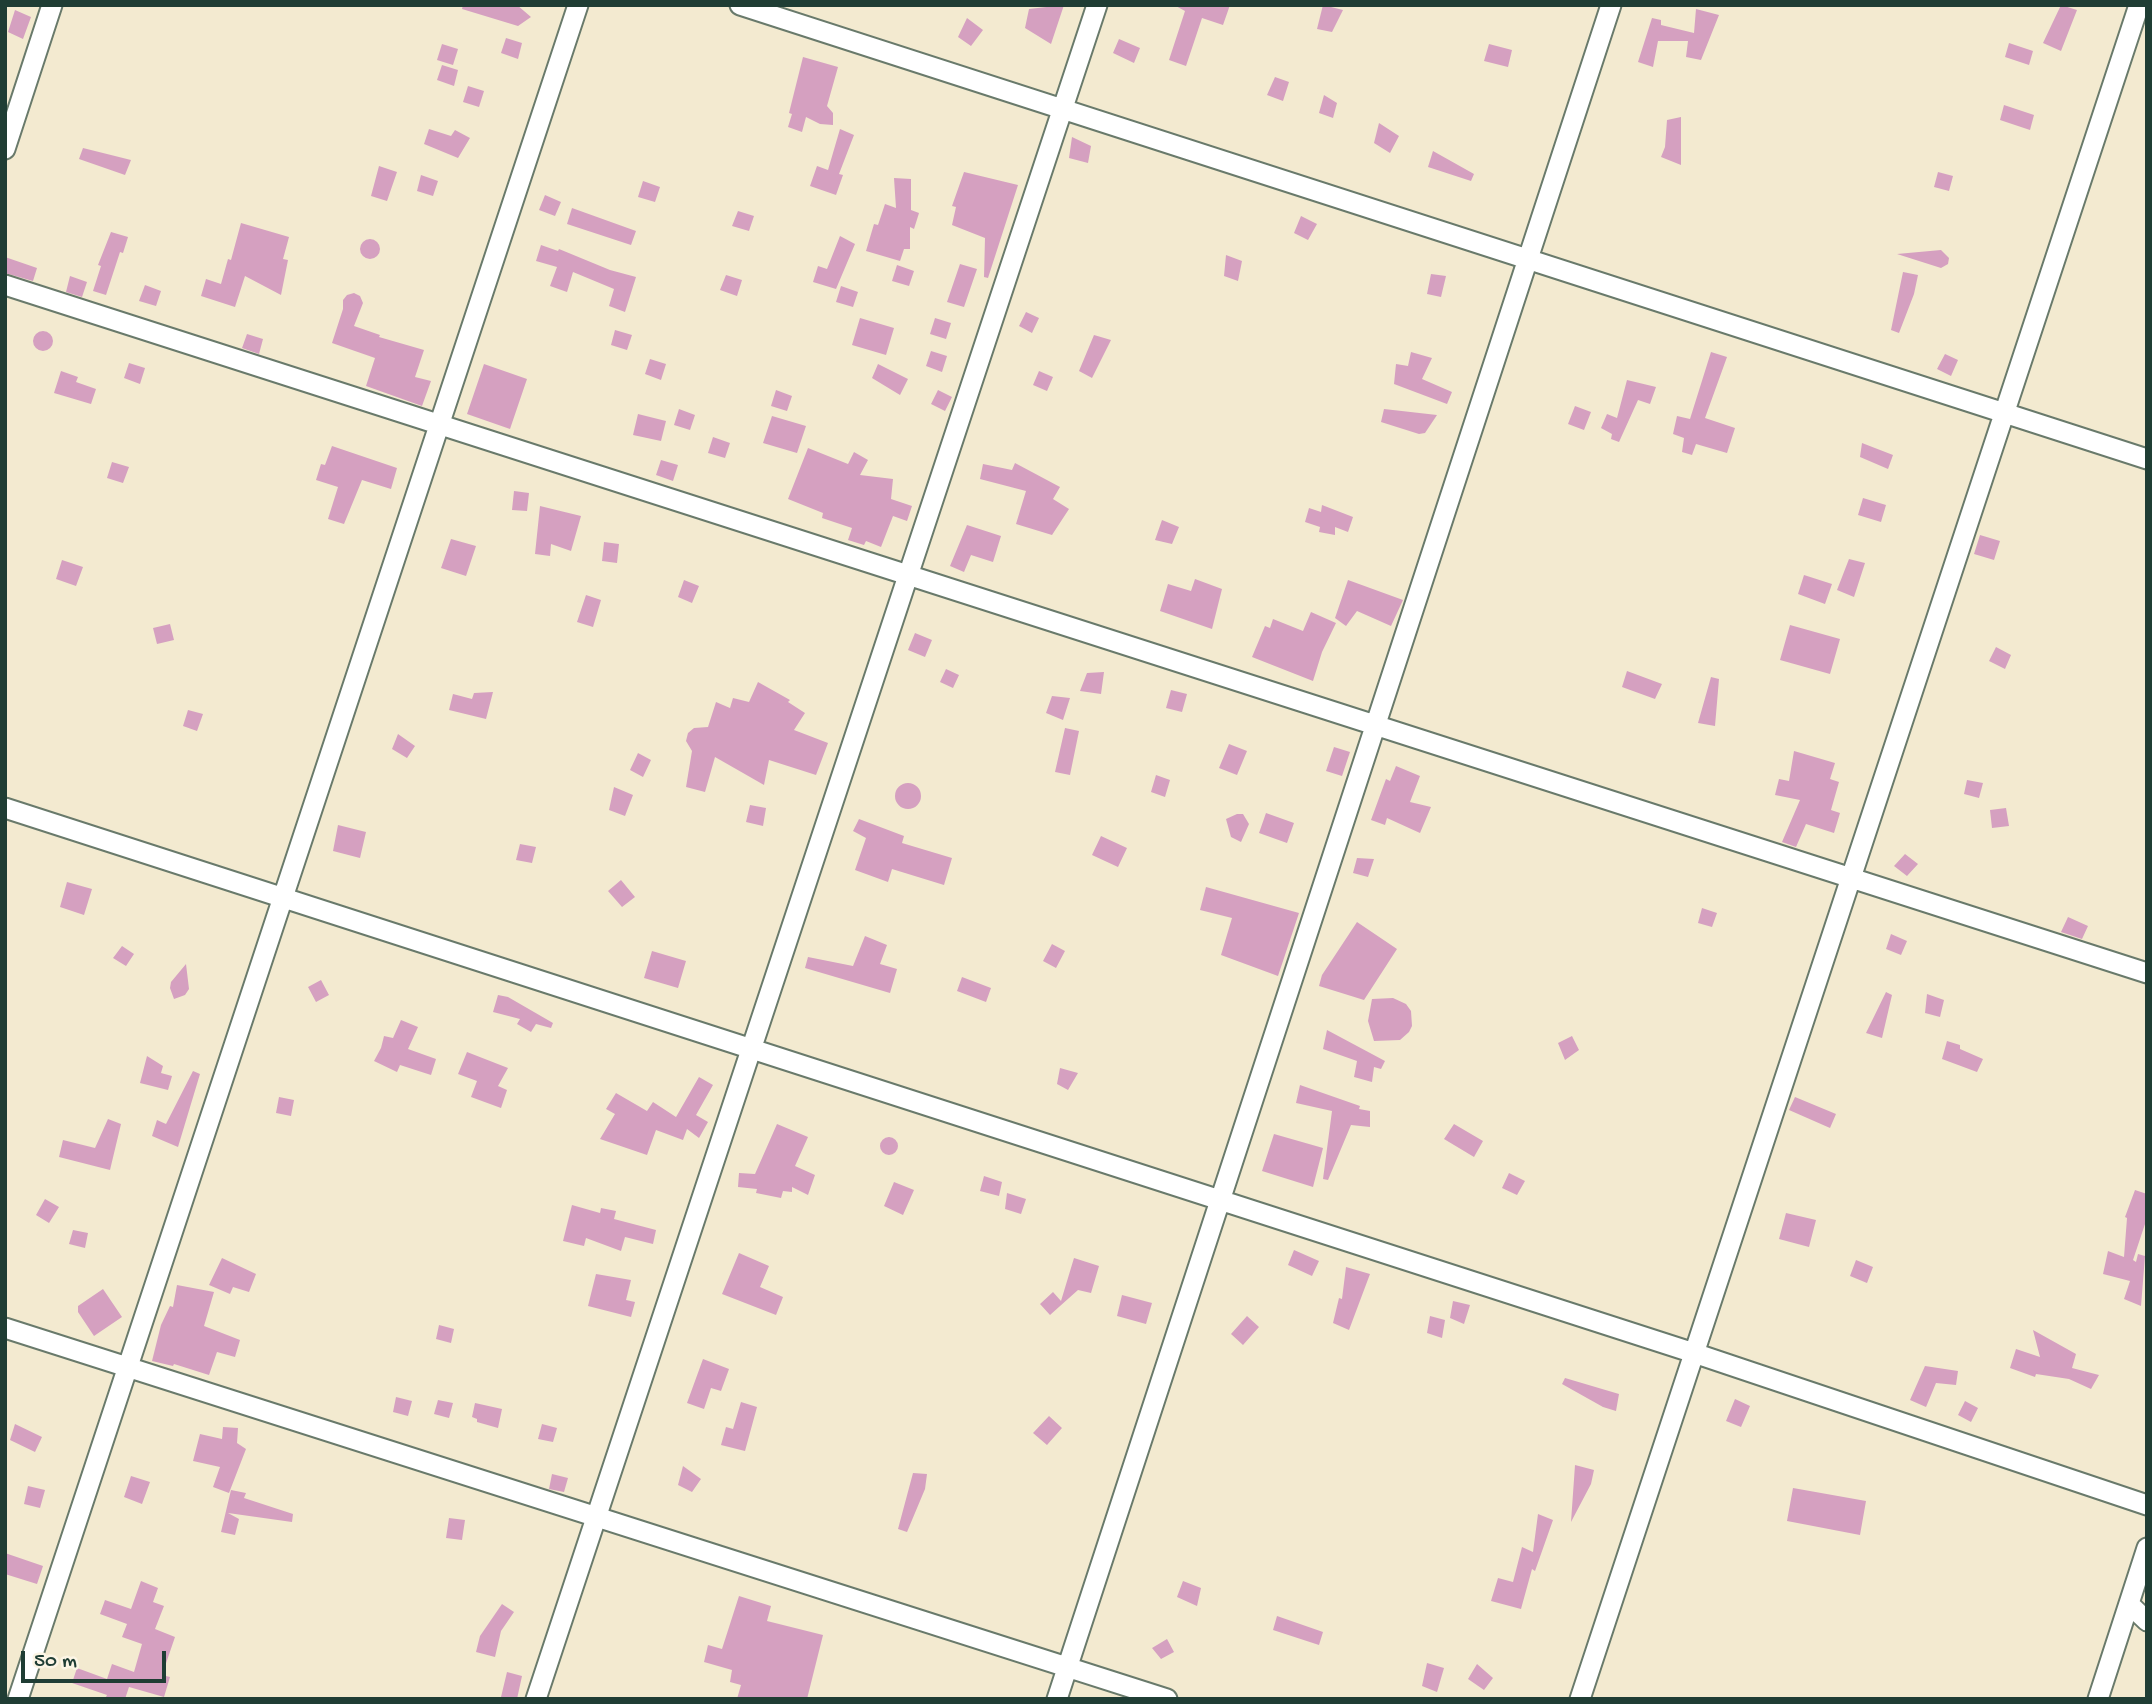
<!DOCTYPE html>
<html>
<head>
<meta charset="utf-8">
<style>
  body { margin:0 }
  #map { position:relative; width:2152px; height:1704px; overflow:hidden; background:#f3ead0; font-family:"Gochi Hand",sans-serif }
  canvas { display:block }
  .frame { position:absolute; inset:0; border:7px solid #1f3d34; pointer-events:none }
  .scale { position:absolute; left:21px; top:1651px; width:145px; height:32px; box-sizing:border-box; border:4px solid #1f3d34; border-top:0; padding-left:9px; font-size:21px; line-height:24px; white-space:nowrap; color:#1f3d34; -webkit-text-stroke:5px #fcf5e5; paint-order:stroke }
</style>
</head>
<body>
<div id="map">
<canvas width="2152" height="1704"></canvas>
<div class="frame"></div>
<div class="scale">50 m</div>
</div>
<script>
const c = document.querySelector('canvas').getContext('2d');
c.lineJoin = 'round';
function paint(path, color) { c.fillStyle = color; c.fill(path, 'evenodd'); }
function strokePath(path, color, width, dash) { c.strokeStyle = color; c.lineWidth = width; c.lineCap = dash ? 'butt' : 'round'; c.setLineDash(dash || []); c.stroke(path); }
const building = new Path2D(`
  M463 5H517L531 17 518 26 462 9Z
  M1064 5 1051 44 1025 28 1029 9Z
  M1174 5H1230L1223 25 1202 18 1186 66 1169 60 1185 11Z
  M1323 5 1343 10 1332 32 1317 29Z
  M2061 5 2077 10 2061 51 2043 43Z
  M1696 9 1719 15 1701 60 1686 57 1688 41H1658L1653 67 1638 62 1652 18 1661 20V25L1694 33Z
  M15 10 31 17 23 39 8 32Z
  M967 18 983 30 971 46 958 37Z
  M506 38 522 43 518 59 501 53Z
  M1119 39 1140 48 1134 63 1113 53Z
  M2009 43 2033 51 2029 65 2005 57Z
  M442 44 458 49 453 65 437 60Z
  M1489 44 1512 50 1508 67 1484 61Z
  M803 57 838 67 827 106 833 113V125L820 124 806 117 802 132 788 127 792 114 789 113Z
  M442 65 458 70 454 86 437 80Z
  M1275 77 1289 82 1283 101 1267 95Z
  M468 86 484 91 479 107 463 102Z
  M1324 95 1337 103 1333 118 1319 113Z
  M2004 105 2034 115 2030 130 2000 120Z
  M1681 117V165L1661 157 1665 147 1667 120Z
  M1379 123 1399 136 1390 153 1374 143Z
  M429 129 451 136 455 130 470 138 458 158 424 144Z
  M840 129 854 135 839 174 843 175 836 195 810 186 817 166 828 170Z
  M1072 137 1091 146 1088 163 1069 158Z
  M83 148 131 160 125 175 79 159Z
  M1433 151 1474 174 1471 181 1428 167Z
  M379 166 397 172 387 201 371 196Z
  M964 172 1018 185 988 278 984 277 985 238 952 225 956 207 952 206Z
  M1938 172 1953 176 1949 191 1934 187Z
  M421 175 438 181 433 196 417 191Z
  M894 178 911 179V210L919 213 914 229 910 227V249H904L900 261 866 251 874 224 878 225 885 204 896 208Z
  M643 181 660 187 655 202 638 197Z
  M545 195 561 202 555 216 539 210Z
  M572 208 636 231 631 245 567 224Z
  M738 211 754 216 749 231 732 226Z
  M1301 216 1317 224 1308 240 1294 233Z
  M241 223 289 237 283 259 288 260 281 295 245 276 235 307 201 296 206 279 221 284 228 259 231 260Z
  M111 232 128 237 123 253 120 252 106 295 93 291 101 266 98 265Z
  M840 236 855 244 836 289 813 282 818 266 827 269Z
  M360 249a10 10 0 1 1 20 0a10 10 0 1 1-20 0Z
  M541 245 558 251 559 249 610 270 636 277 625 312 609 306 614 289 573 272 567 292 550 286 557 267 536 261Z
  M1941 250 1949 258 1948 264 1941 268 1897 254Z
  M1226 255 1242 261 1238 281 1224 276Z
  M5 257 37 268 33 281 5 273Z
  M960 264 977 269 964 307 947 302Z
  M897 265 914 271 909 286 892 281Z
  M1903 272 1918 275 1914 294 1899 333 1891 330Z
  M1431 274 1446 276 1441 297 1427 294Z
  M726 275 742 280 737 296 720 290Z
  M70 276 87 282 82 297 66 292Z
  M145 285 161 291 156 306 139 301Z
  M841 286 858 292 853 307 836 302Z
  M354 293 360 296 363 303 354 326 380 335 379 337 424 350 415 377 431 381 422 406 366 386 375 358 332 343 343 309V300L347 295Z
  M1026 312 1039 318 1032 333 1019 326Z
  M860 318 894 328 886 355 852 345Z
  M935 318 951 323 946 339 930 334Z
  M615 330 632 335 627 350 611 345Z
  M33 341a10 10 0 1 1 20 0a10 10 0 1 1-20 0Z
  M247 334 263 339 259 354 242 348Z
  M1094 335 1111 340 1092 378 1079 371Z
  M931 351 947 356 942 372 926 366Z
  M1411 352 1432 358 1422 379 1452 392 1447 404 1394 384 1396 364 1408 366Z
  M1711 352 1727 357 1705 418 1735 428 1727 453 1696 444 1692 455 1682 452 1684 438 1673 434 1677 416 1690 419Z
  M1945 354 1958 360 1951 376 1937 369Z
  M650 359 666 364 661 380 645 374Z
  M129 363 145 368 140 384 124 378Z
  M484 364 527 379 510 429 467 414Z
  M878 364 908 379 900 395 872 378Z
  M61 371 78 377 76 382 96 389 91 404 54 393Z
  M1039 371 1053 377 1047 391 1033 385Z
  M1627 380 1656 387 1650 404 1638 400 1619 442 1611 439 1612 434 1601 428 1607 414 1617 418Z
  M776 390 792 396 787 411 771 406Z
  M938 390 952 397 945 411 931 404Z
  M1575 406 1591 412 1584 430 1568 424Z
  M679 409 695 415 690 430 674 425Z
  M1384 409 1437 415 1425 433 1419 434 1381 422Z
  M638 414 666 421 661 441 633 435Z
  M772 416 806 426 797 453 763 443Z
  M713 437 730 443 725 458 708 453Z
  M1862 443 1893 455 1888 469 1860 457Z
  M332 446 397 468 391 489 362 480 344 524 328 519 338 487 316 480 321 464 325 465Z
  M808 448 848 464 854 452 868 460 860 475 893 479 891 499 912 506 907 521 893 516 881 547 866 541 864 545 848 540 852 528 822 518 823 513 788 499Z
  M661 460 678 465 673 481 656 475Z
  M112 462 129 467 123 483 107 478Z
  M1015 463 1060 487 1053 499 1069 509 1052 535 1016 524 1026 491 980 479 983 464 1012 470Z
  M514 491 529 493 527 511 512 510Z
  M1863 498 1886 505 1881 522 1858 515Z
  M1322 505 1353 517 1348 532 1335 527V535L1319 532 1320 527 1305 522 1309 508 1321 512Z
  M540 506 581 516 571 551 551 544 550 556 535 554Z
  M1162 520 1179 527 1172 544 1155 540Z
  M967 525 1001 536 993 562 971 555 964 572 950 566Z
  M1980 535 2000 541 1994 560 1974 554Z
  M451 539 476 546 466 576 441 568Z
  M604 542 619 544 617 563 602 561Z
  M1849 559 1865 563 1854 597 1837 590Z
  M62 560 83 567 76 586 56 579Z
  M1804 575 1832 584 1825 604 1798 594Z
  M1195 579 1222 589 1212 629 1160 611 1168 584 1191 591Z
  M684 580 699 586 692 603 678 597Z
  M1348 580 1403 600 1391 626 1357 611 1346 626 1335 618Z
  M586 595 601 600 593 627 577 622Z
  M1311 612 1336 623 1322 652 1313 681 1252 657 1265 626 1270 628 1273 619 1303 631Z
  M170 624 174 640 157 644 153 628Z
  M1790 625 1840 639 1830 674 1780 660Z
  M915 633 932 640 925 657 908 650Z
  M1996 647 2011 655 2005 669 1989 661Z
  M946 669 959 675 953 688 940 682Z
  M1627 671 1662 684 1655 699 1622 687Z
  M1104 672 1101 694 1080 691 1087 673Z
  M1711 677 1719 679 1715 726 1698 723Z
  M758 682 790 700 788 702 805 713 794 730 828 743 816 775 769 760 764 785 715 757 705 792 686 787 692 751 686 741 688 733 694 728 708 727 716 702 730 708 733 698 749 702Z
  M1171 690 1187 694 1182 712 1166 708Z
  M493 692 486 719 449 710 453 694 472 699 474 693Z
  M1052 696 1070 698 1063 720 1046 713Z
  M188 710 203 714 197 731 183 726Z
  M1065 728 1079 731 1070 775 1055 772Z
  M398 734 415 746 407 758 392 749Z
  M1229 744 1247 751 1237 775 1219 768Z
  M1334 747 1350 752 1342 776 1326 771Z
  M1794 751 1835 763 1830 779 1839 782 1831 810 1840 813 1834 833 1806 824 1796 847 1782 842 1800 800 1775 795 1779 779 1789 781Z
  M638 753 651 760 643 777 630 770Z
  M1396 766 1420 776 1410 802 1431 807 1420 833 1387 818 1385 825 1371 820 1386 779 1390 781Z
  M1156 775 1170 780 1165 797 1151 792Z
  M1967 780 1983 783 1979 798 1964 794Z
  M895 796a13 13 0 1 1 26 0a13 13 0 1 1-26 0Z
  M614 787 633 795 625 816 609 810Z
  M750 805 766 808 763 826 746 822Z
  M2006 808 2009 826 1992 828 1990 810Z
  M1266 813 1294 823 1287 843 1259 833Z
  M1237 814H1243L1249 824 1241 842 1231 837 1226 819Z
  M859 819 904 836 902 843 952 858 944 885 892 869 888 882 855 870 866 838 853 831Z
  M338 825 366 832 360 858 333 851Z
  M1101 836 1127 848 1118 867 1092 855Z
  M520 844 536 847 532 863 516 860Z
  M1905 854 1918 864 1907 876 1894 866Z
  M1357 858 1374 859 1368 877 1353 873Z
  M621 880 635 897 622 907 608 891Z
  M67 882 92 889 84 915 60 907Z
  M1206 887 1299 913 1278 976 1221 955 1232 918 1200 910Z
  M1702 908 1717 913 1712 927 1698 923Z
  M2068 917 2088 926 2082 939 2061 932Z
  M1357 922 1397 949 1364 1000 1319 986 1322 975Z
  M1891 934 1907 941 1901 955 1886 949Z
  M865 936 887 945 880 964 897 969 890 993 805 968 808 957 853 966Z
  M1052 944 1065 951 1056 968 1043 961Z
  M122 946 134 954 126 966 113 958Z
  M652 951 686 961 678 988 644 978Z
  M186 964 189 989 185 995 174 999 170 988 171 982Z
  M962 977 991 988 986 1002 957 991Z
  M321 980 329 995 316 1002 308 987Z
  M1886 992 1892 995 1882 1038 1866 1033Z
  M1927 994 1944 1000 1940 1017 1925 1013Z
  M498 995 508 997 553 1023 551 1028 536 1024 531 1032 517 1024 520 1019 493 1012Z
  M1393 998 1406 1004 1411 1011 1412 1026 1409 1032 1400 1040 1374 1041 1368 1021 1372 999Z
  M401 1020 418 1027 408 1049 436 1059 431 1075 400 1065 397 1072 374 1061 381 1048 384 1036 393 1038Z
  M1327 1030 1385 1061 1381 1069 1374 1067 1372 1082 1354 1077 1357 1061 1323 1049Z
  M1572 1036 1579 1050 1565 1060 1558 1043Z
  M1947 1041 1960 1045V1049L1983 1059 1977 1072 1942 1059Z
  M467 1052 508 1068 498 1086 507 1090 501 1108 471 1097 477 1081 458 1074Z
  M147 1056 163 1066 161 1073 172 1076 168 1090 140 1083Z
  M1060 1068 1078 1073 1068 1090 1057 1084Z
  M193 1071 200 1074 178 1147 152 1136 157 1120 166 1124Z
  M699 1077 713 1085 696 1115 708 1122 699 1138 687 1129 683 1140 656 1130 647 1155 600 1139 615 1114 606 1109 616 1093 647 1111 653 1102 676 1117Z
  M1300 1085 1360 1106 1359 1109 1370 1111V1127L1351 1125 1328 1180 1323 1179 1332 1111 1296 1103Z
  M279 1097 294 1100 291 1116 276 1113Z
  M1795 1097 1836 1114 1830 1128 1789 1110Z
  M108 1119 121 1124 110 1170 59 1157 63 1140 95 1148Z
  M777 1124 808 1137 795 1166 815 1175 808 1195 792 1187V1192L783 1191 781 1198 756 1193 757 1189 738 1187 739 1173 755 1174Z
  M1454 1124 1483 1141 1474 1157 1444 1139Z
  M1274 1134 1323 1148 1313 1187 1262 1171Z
  M880 1146a9 9 0 1 1 18 0a9 9 0 1 1-18 0Z
  M1509 1173 1525 1181 1517 1195 1502 1188Z
  M984 1176 1002 1182 999 1196 980 1191Z
  M894 1182 914 1190 903 1215 884 1206Z
  M2135 1190 2147 1194V1218L2133 1260 2136 1262 2138 1254 2145 1256 2141 1306 2124 1299 2130 1281 2103 1274 2108 1251 2124 1257 2127 1218 2125 1217Z
  M1007 1193 1026 1199 1021 1214 1005 1209Z
  M45 1199 59 1207 49 1223 36 1215Z
  M572 1205 600 1213 601 1208 616 1211 614 1219 656 1230 653 1244 625 1237 621 1251 586 1238 584 1246 563 1241Z
  M1786 1213 1816 1220 1809 1247 1779 1239Z
  M73 1230 88 1233 85 1248 69 1244Z
  M1294 1250 1319 1261 1312 1276 1288 1265Z
  M739 1253 769 1266 760 1287 783 1297 776 1315 722 1294Z
  M222 1258 256 1274 249 1292 233 1287 230 1294 209 1285Z
  M1074 1258 1099 1266 1091 1293 1078 1290 1050 1315 1040 1304 1053 1292 1061 1301Z
  M1856 1260 1873 1267 1867 1283 1850 1276Z
  M1346 1267 1370 1274 1349 1330 1333 1323 1339 1298 1342 1299Z
  M596 1274 631 1280 626 1300 635 1302 631 1317 588 1306Z
  M177 1285 214 1292 204 1326 240 1340 235 1357 217 1352 209 1375 174 1364 173 1366 152 1361 161 1325 170 1306 173 1307Z
  M103 1289 122 1317 94 1336 78 1312V1306Z
  M1122 1295 1152 1303 1146 1324 1117 1316Z
  M1453 1301 1470 1305 1464 1324 1450 1318Z
  M1247 1316 1259 1327 1243 1345 1231 1334Z
  M1430 1316 1445 1320 1442 1338 1427 1333Z
  M439 1325 454 1329 451 1343 436 1339Z
  M2033 1330 2076 1354 2072 1368 2099 1375 2091 1389 2069 1379 2036 1374 2035 1377 2010 1368 2016 1349 2040 1357Z
  M703 1359 729 1369 721 1391 711 1388 704 1409 687 1403Z
  M1925 1366 1958 1371 1956 1385 1936 1383 1926 1407 1910 1400Z
  M1565 1378 1619 1394 1616 1411 1603 1407 1562 1384Z
  M396 1397 412 1401 408 1416 393 1412Z
  M1735 1399 1750 1406 1741 1427 1726 1421Z
  M438 1400 453 1403 449 1418 434 1414Z
  M1965 1401 1978 1408 1971 1422 1958 1415Z
  M741 1402 757 1407 745 1451 721 1445 726 1427 733 1429Z
  M475 1403 502 1409 498 1428 477 1422V1419L472 1417Z
  M1049 1416 1062 1428 1047 1445 1033 1433Z
  M15 1424 42 1437 35 1452 10 1440Z
  M542 1424 557 1428 553 1442 538 1439Z
  M223 1427 238 1428 237 1443 246 1449 229 1493 213 1487 220 1467 193 1461 200 1434 222 1439Z
  M1575 1465 1594 1470 1591 1484 1571 1522Z
  M683 1466 701 1479 692 1492 678 1485Z
  M913 1473 927 1474 925 1489 907 1532 898 1529Z
  M552 1474 568 1478 564 1492 549 1489Z
  M131 1476 150 1482 142 1504 124 1497Z
  M28 1486 45 1490 40 1508 24 1504Z
  M1793 1488 1866 1501 1860 1535 1787 1521Z
  M231 1490 246 1493 244 1498 293 1514 292 1522 228 1513 239 1519 235 1535 221 1532Z
  M1538 1514 1553 1520 1535 1571 1532 1569 1521 1609 1491 1601 1498 1578 1513 1582 1522 1547 1533 1552Z
  M449 1518 465 1520 462 1540 446 1538Z
  M5 1553 43 1566 37 1584 5 1574Z
  M141 1581 158 1588 153 1602 164 1606 155 1629 175 1637 162 1675 170 1677 164 1697 129 1687 125 1699H105L107 1695 72 1683 77 1668 107 1679 112 1664 134 1672 142 1644 122 1637 127 1624 100 1614 105 1600 131 1609Z
  M1183 1581 1201 1588 1197 1606 1177 1597Z
  M739 1596 771 1606 767 1621 823 1635 807 1699H737L741 1685 730 1682 732 1670 704 1662 708 1645 722 1649Z
  M502 1604 514 1612 501 1631 495 1657 476 1652 480 1636Z
  M1277 1616 1323 1632 1319 1645 1273 1630Z
  M1167 1639 1174 1652 1161 1659 1152 1648Z
  M1427 1663 1444 1668 1437 1692 1422 1686Z
  M1477 1664 1493 1678 1484 1690 1468 1679Z
  M507 1672 522 1676 517 1699 501 1697Z`);
const minor = new Path2D(`
  M740 5 2147 459
  M5 149 52 5
  M5 285 2147 973
  M5 808 1694 1353 2147 1505
  M5 1328 1167 1699
  M2129 1604 2147 1621
  M18 1699 578 5
  M536 1699 1097 5
  M1057 1699 1611 5
  M1580 1699 2139 5
  M2098 1699 2147 1548`);
paint(building, '#d5a0c0');
strokePath(minor, '#697a6b', 23);
strokePath(minor, '#fff', 19);
</script>
</body>
</html>
